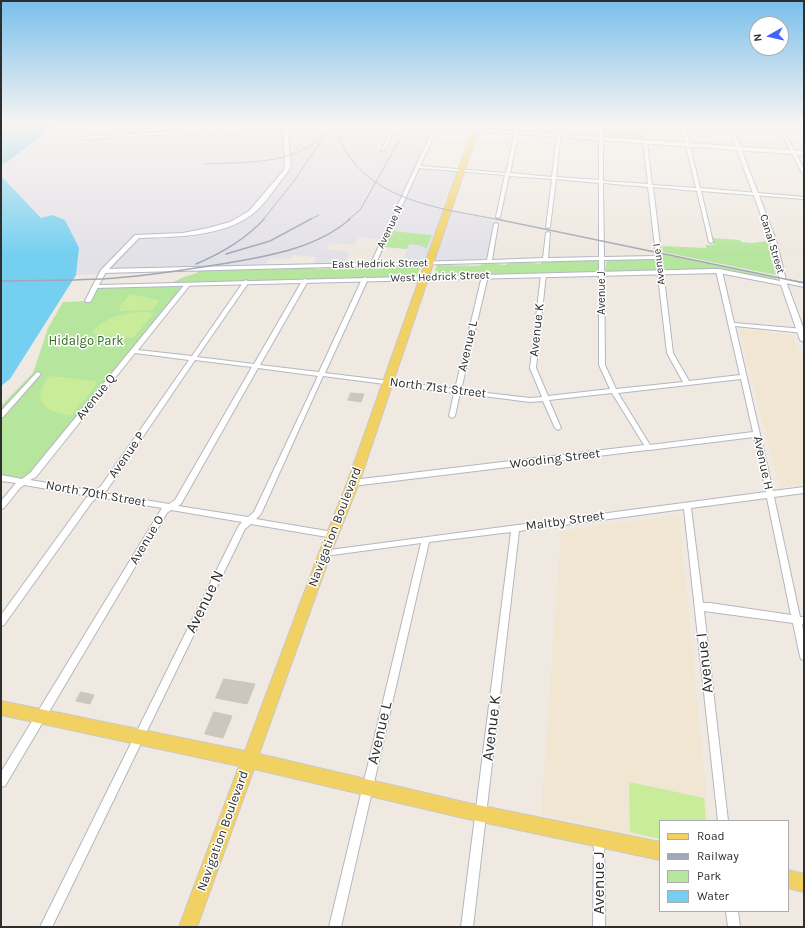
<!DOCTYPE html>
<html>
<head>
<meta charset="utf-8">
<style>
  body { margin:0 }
  #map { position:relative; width:805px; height:928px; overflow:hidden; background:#efe9e1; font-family:Karla,sans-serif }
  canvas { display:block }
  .frame { position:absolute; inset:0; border:2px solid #2e2e2e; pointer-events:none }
  .legend { position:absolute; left:659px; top:820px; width:130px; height:92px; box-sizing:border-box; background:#fff; border:1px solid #ababab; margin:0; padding:5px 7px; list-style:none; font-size:12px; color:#2e2e2e }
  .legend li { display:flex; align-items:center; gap:8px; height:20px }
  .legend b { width:20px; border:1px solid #ababab }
  .north { position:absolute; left:749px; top:16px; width:40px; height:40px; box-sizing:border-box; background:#fff; border:1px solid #ababab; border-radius:50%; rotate:262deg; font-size:11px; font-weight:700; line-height:16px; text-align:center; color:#2e2e2e }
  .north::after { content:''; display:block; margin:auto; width:14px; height:18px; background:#4264fb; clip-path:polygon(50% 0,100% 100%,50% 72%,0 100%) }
</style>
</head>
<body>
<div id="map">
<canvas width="805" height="928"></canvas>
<div class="frame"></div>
<ul class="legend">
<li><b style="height:5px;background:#f2d163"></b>Road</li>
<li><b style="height:5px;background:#a3a6b8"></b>Railway</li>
<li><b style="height:11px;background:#b6e59e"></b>Park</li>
<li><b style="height:11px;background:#75cff0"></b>Water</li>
</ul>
<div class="north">N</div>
</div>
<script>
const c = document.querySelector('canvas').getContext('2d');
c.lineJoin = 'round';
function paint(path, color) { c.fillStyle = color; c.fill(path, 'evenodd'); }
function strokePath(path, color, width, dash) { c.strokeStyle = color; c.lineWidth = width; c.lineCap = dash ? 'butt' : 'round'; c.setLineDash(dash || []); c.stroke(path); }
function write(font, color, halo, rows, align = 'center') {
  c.font = font + ' Karla,sans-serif'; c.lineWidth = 3; c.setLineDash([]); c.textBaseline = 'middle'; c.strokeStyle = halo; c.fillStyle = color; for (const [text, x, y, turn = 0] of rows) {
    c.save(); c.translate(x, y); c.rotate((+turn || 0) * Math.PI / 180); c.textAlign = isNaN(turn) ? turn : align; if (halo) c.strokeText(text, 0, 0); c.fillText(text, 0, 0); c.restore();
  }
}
const industrial = new Path2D(`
  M58 125H434L414 168 457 171 442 208 494 218 487 259 403 262 407 249 385 247 381 239 359 237 354 245 330 243 326 249 350 252 344 264 318 265 314 263 317 257 293 255 290 259 270 258 265 266 76 275 79 248 41 218 1 176V166Z`);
const education = new Path2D(`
  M642 125H682L685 144 644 141Z
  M739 329 793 335 804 368V483L780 487Z
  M679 515 709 821H660V840L541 814 561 531Z`);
const green = new Path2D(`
  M604 125H642L644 141 604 138Z
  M392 231 432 235 427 248 423 247V246L409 244 407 249 385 247Z
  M712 238 740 240 741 242 752 243 768 241 771 259 776 275 663 252 662 246 706 248V245H714Z
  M661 254 776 278 777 279 775 281 726 271 666 270 663 268Z
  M652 259 656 261 657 269 654 271 610 272 605 270 607 260Z
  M592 260 599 262V270L597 273 433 276 437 265 476 266 488 263 505 265 512 262H525L540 264 542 262Z
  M399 265H421L417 276 411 277 171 283 184 277 197 273 198 269 311 268 321 269 375 265 388 267Z
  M178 286 181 288 24 480 1 476V406L33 373 48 328 63 302 90 301 97 288Z`);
const pitch = new Path2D(`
  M130 294 158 300V303L153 310 120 311 119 308Z
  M146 312 154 313 135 336 131 338 94 334 93 331C106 316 128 312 146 312Z
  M50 376 96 381V386L71 416C45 412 29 400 50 376Z
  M629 782 704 798 706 821H660V839L630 832Z`);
const water = new Path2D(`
  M1 125H57L1 166Z
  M1 176 41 218 52 215 65 220 79 248 76 275 10 379 1 386Z`);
const building = new Path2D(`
  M351 393 364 394 361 402 348 400Z
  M224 679 255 684 247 704 216 698Z
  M81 692 94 695 90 704 76 701Z
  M214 712 232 716 223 738 205 734Z`);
const minor = new Path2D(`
  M84 125H91L81 128 79 127Z
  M283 125H287V127L285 128 79 139 77 138 79 137Z
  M351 125H355L350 133H348Z
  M394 125H398L384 150 381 151Z
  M435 125H439L420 166 506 173 516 125H520L510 173 552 177 558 125H562L556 177 599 180V125H603V181L648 184 643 141 645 140 647 141 652 185 696 188 681 125H685L700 188 804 197V199L701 191 713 242 711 243 709 242 697 191 653 187 673 353 689 381 740 375 716 271 717 270 722 271 734 323 804 329V333L735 326 773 491 804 487V493L774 497 800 617H804V625L802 624 804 635V660L801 659 800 656 793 623 704 611 728 821H718L684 509 519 531 473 927H461L511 532 429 542 341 927H329L421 543 325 556 322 555 321 553 322 551 766 492 754 437 649 450H647L353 486 350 485 349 483 350 481 353 480 644 445 612 393 549 400 561 428 558 430 555 428 543 401 530 402 460 393 455 416 452 418 449 416 454 393 323 376 261 514 256 519 333 532 336 533 337 535 336 537 333 538 251 524 245 529 52 927H40L238 527 242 522 171 510 167 513 5 786 1 787V772L162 508 97 497 92 502 4 625 1 626V615L86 498 89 496 24 485 20 488 4 508 1 509V501L16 483 1 481V475L22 479 30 473 185 284H189L190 285 138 350 192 356 244 281 246 280 249 282 197 357 254 364 302 281 305 279 308 281 260 365 319 372 362 279 365 277 368 279 325 373 455 389 482 276 487 275 488 276 461 390 530 398 542 397 530 368 541 275 546 274 536 368 548 396 610 389 599 365V260L103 273 100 271 103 269 371 263ZM419 168 505 175 496 217 498 218 500 217 509 176 552 179 546 227 548 228 550 227 556 179 599 183V257L548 258 550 233 548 232 546 233 543 258 492 260 498 224 496 223 494 224 487 260 376 263ZM603 183 648 187 656 256 604 257ZM656 259 667 353 683 382 616 389 605 365 604 260ZM135 353 189 360 101 486 95 491 30 480 36 477ZM195 360 252 367 175 500 169 504 103 493 107 490ZM258 368 318 376 254 512 248 517 178 506 181 504ZM741 379 753 432 650 445 618 393ZM767 498 791 615 710 603H703L691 508Z
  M777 125H781L804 169V174L802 173Z
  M783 279 804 283V287L781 282 780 281Z
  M95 285 98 287 91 301 90 302H86L85 301 92 287Z
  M38 372 41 374 40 375 3 417H1V411L36 373Z
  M599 833 603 834 604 838 605 927H593L594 838 595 834Z
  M726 911H738L740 927H728Z`);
const tertiary = new Path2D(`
  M289 125H313L287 128 291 165 289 170C278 184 267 202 254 213 224 237 175 237 139 238L106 272 99 285 712 269H719L780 281 770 240 728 125H732L776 240 787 284 804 330V342L800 340 781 285 719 273 93 288 92 287 101 270 135 235 183 233 208 228 230 222 249 211 284 170 285 165 283 127Z
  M416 125 476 128 478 129 476 130Z`);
const secondary = new Path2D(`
  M474 128 804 151V155L476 131 474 130Z`);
const primary = new Path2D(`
  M474 125H480L359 483 331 553 259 754 468 803 660 842V860L468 819 254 769 197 927H179L239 766 1 715V701L245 751 319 553 347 483Z
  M788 870 804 874V892L788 888Z`);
const railFar1 = new Path2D(`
  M339 125C337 138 343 148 351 159 385 204 450 210 501 220
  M94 128 103 125
  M205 164C244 162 287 165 319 140
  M263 220 294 181 332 125
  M309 220 319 215
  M348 220 360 210 408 125`);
const rail = new Path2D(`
  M496 219 804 283
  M226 254 270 241 311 219
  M196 264C222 253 245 240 264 219
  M1 281C39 280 78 281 116 278 154 275 191 269 228 263 269 256 317 248 350 219`);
const farStreetnames = [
  ["Avenue N",390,227,-65],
  ["Canal Street",772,244,73],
  ["East Hedrick Street",380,264,-1],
  ["Avenue I",659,264,-97],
  ["West Hedrick Street",440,277,-2],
  ["Avenue J",602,293,-90]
];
const streetNames = [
  ["Avenue K",537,330,-84],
  ["Avenue L",468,346,-77],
  ["North 71st Street",438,388,7],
  ["Avenue Q",96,397,-51],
  ["Avenue P",127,455,-55],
  ["Wooding Street",555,459,-7],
  ["Avenue H",763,463,78],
  ["North 70th Street",96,494,10],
  ["Maltby Street",565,521,-8],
  ["Navigation Boulevard",335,527,-69],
  ["Avenue O",147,540,-59],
  ["Navigation Boulevard",223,831,-70]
];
const parkNames = [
  ["Hidalgo Park",86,341]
];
const nearStreetnames = [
  ["Avenue N",205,602,-64],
  ["Avenue I",705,663,-96],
  ["Avenue K",492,728,-83],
  ["Avenue L",380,733,-77],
  ["Avenue J",599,883,-90]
];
paint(industrial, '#e3e1e8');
paint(education, '#f0e6d1');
paint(green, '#b6e59e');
paint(pitch, '#c9ec9a');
paint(water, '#75cff0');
paint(building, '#cbc7bf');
strokePath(building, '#cbc5ba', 1);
strokePath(minor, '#b4b7c1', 2);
strokePath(tertiary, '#b4b7c1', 2);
strokePath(secondary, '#b4b7c1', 2);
strokePath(primary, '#c9c9c9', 2);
paint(minor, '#fff');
paint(tertiary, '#fff');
paint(secondary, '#fff');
paint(primary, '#f2d163');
strokePath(railFar1, '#a3a6b8', 1);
strokePath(rail, '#a3a6b8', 1.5);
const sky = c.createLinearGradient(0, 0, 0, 255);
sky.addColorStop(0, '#7abfeb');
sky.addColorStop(0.49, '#f8f5f2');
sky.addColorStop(1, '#f8f5f200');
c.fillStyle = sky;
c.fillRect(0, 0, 805, 255);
write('11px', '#2e2e2e', '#fff', farStreetnames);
write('13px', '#2e2e2e', '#fff', streetNames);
write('13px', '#2c6e1b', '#fff', parkNames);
write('16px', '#2e2e2e', '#fff', nearStreetnames);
</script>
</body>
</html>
